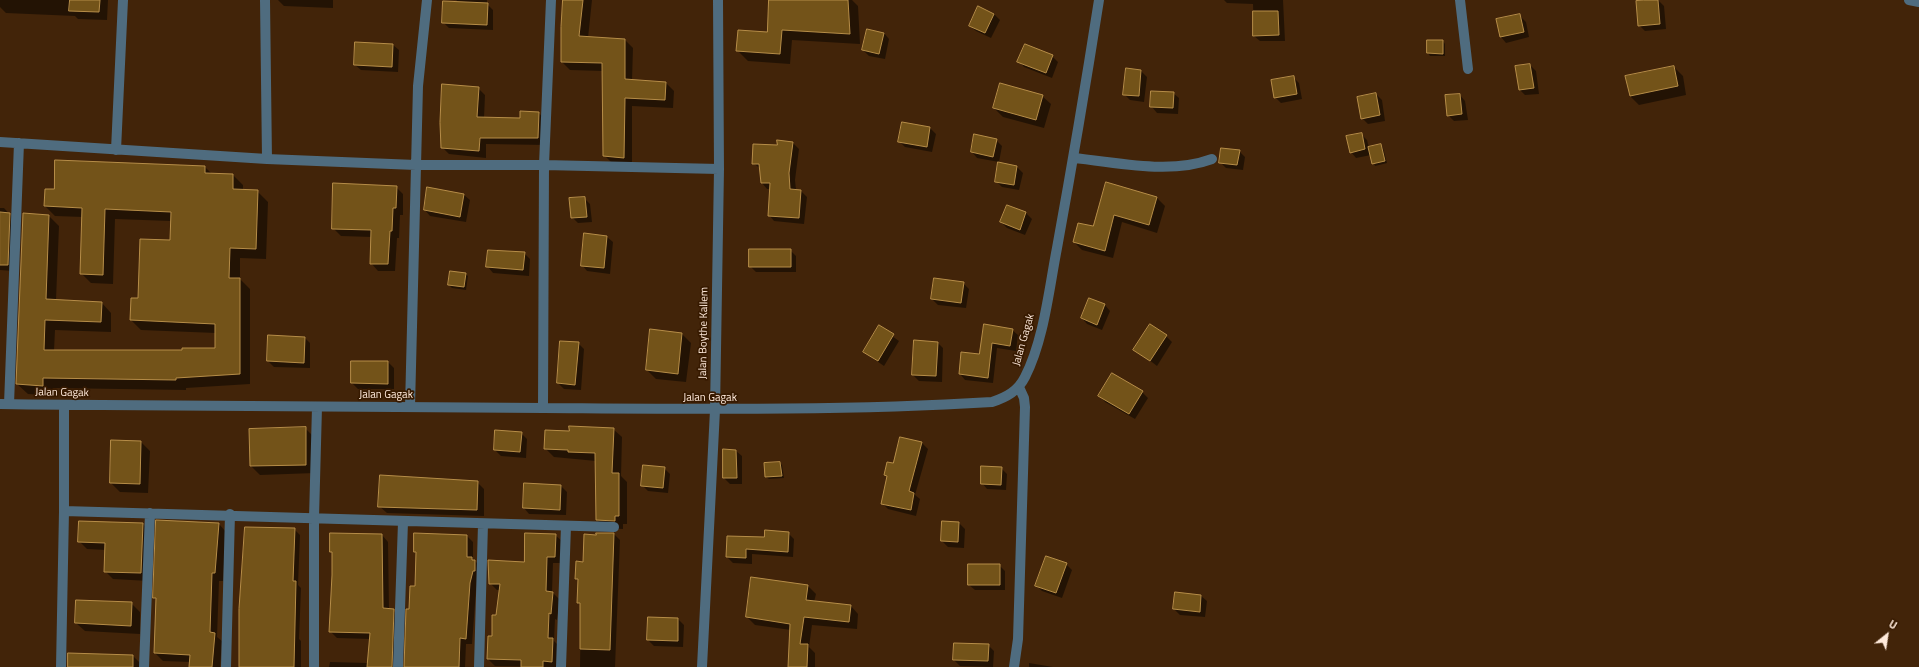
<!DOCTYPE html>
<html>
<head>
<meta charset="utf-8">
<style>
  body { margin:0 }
  #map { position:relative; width:1919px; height:667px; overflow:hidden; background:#422409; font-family:"Titillium Web",sans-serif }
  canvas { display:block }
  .north { position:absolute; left:1867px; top:615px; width:40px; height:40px; -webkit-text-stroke:3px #371a00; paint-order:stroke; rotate:30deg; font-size:11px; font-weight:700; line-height:16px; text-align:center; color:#ffeadb }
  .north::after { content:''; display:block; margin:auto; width:14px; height:18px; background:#ffeadb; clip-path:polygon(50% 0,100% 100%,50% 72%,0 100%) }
</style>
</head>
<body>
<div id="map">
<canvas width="1919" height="667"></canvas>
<div class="north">U</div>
</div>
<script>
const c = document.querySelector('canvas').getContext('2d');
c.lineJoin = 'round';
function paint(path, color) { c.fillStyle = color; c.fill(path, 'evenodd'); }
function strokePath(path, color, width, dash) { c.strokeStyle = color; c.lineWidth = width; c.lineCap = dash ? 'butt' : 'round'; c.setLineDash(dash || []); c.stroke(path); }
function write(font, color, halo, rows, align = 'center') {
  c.font = font + ' "Titillium Web",sans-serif'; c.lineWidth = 3.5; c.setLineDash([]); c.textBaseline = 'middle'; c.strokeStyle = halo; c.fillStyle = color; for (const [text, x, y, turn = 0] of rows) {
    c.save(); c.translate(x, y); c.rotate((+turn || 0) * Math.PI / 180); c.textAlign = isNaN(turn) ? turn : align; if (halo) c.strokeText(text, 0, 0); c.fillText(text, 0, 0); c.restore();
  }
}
const shadow = new Path2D(`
  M0 0H108L107 20 78 19 75 16 6 13 0 7Z
  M278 0H333V8L284 6Z
  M457 0H487V4L493 10V30L449 28 443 22Z
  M564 0H592L588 38 625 40 633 48 632 80 666 83 674 91 673 108 632 106V165L612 163 604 155 603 71 570 70 562 62Z
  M770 0H852L858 6 860 44 792 40 790 64 748 61 737 50 768 33Z
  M1224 0H1283L1285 41H1260L1254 36 1253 4 1227 3Z
  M1655 0H1658L1664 6 1666 29 1645 31 1639 25Z
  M994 14 1000 20 991 38 976 31 970 26Z
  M1520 16 1526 22 1529 37 1506 43 1501 37Z
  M884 33 889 39 885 59 869 56 863 50Z
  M1443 41 1445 44V56H1430L1428 53Z
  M393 45 399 50 398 72 361 70 355 65Z
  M1052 56 1058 62 1052 78 1024 67 1019 61Z
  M1530 65 1536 71 1539 94 1525 95 1520 90Z
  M1674 67 1683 76 1686 95 1639 105 1630 96Z
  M1141 71 1147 77 1144 102 1130 100 1124 94Z
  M1293 77 1299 83 1302 99 1281 103 1275 97Z
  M478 88 485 95 484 118 521 119 539 113 545 120V145L486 144V158L449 154 442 147Z
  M1173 93 1179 98 1178 114 1157 113 1152 107Z
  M1376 94 1382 100 1385 121 1368 124 1362 118Z
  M1460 95 1465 101 1468 120 1454 121 1448 115Z
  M1042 96 1051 104 1044 128 1003 117 994 108Z
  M930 128 936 134 932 152 905 147 899 141Z
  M1361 134 1367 140 1369 148 1381 145 1383 148 1387 163 1375 166 1371 155 1356 158 1351 152Z
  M996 140 1002 146 999 162 977 158 972 152Z
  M793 143 799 149 795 180 796 190 801 191 807 197 804 224 774 221 769 215 771 189H767L762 183 761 169 753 163Z
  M1239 151 1245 157 1243 170 1226 168 1220 162Z
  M205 167 212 174 233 175 243 185V191H257L268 202 266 259 240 258V279L250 289V384L186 388V390L53 388V396L28 394 17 384 49 216 59 226 56 300 101 302 111 313V332L55 330 54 351H183L216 349V333L141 330 131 320 139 299 170 241 171 221 115 219 113 284 91 283 81 273 83 217 55 216 45 206 55 190Z
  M1017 167 1023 173 1019 190 1002 187 996 181Z
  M1106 184 1157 198 1165 206 1157 233 1122 222 1113 258 1082 250 1074 242 1094 228Z
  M396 187 403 194V215H400L399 238H397L395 271H378L371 263 372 237 341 236 333 228Z
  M428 188 464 195 470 200 466 222 430 216 425 210Z
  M584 198 590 204 592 222 578 223 572 217Z
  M1007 206 1026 213 1032 219 1025 235 1007 228 1001 222Z
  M0 208H4L15 220 13 271 0 270Z
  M585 234 607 237 613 242 610 274 587 271 582 265Z
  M790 250 796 256V272H756L750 266Z
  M524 253 530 259 529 276 493 273 488 267Z
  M465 274 468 276 466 290 452 288 449 285Z
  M963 283 969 289 966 308 938 305 932 299Z
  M1090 299 1105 305 1110 311 1102 330 1087 324 1082 318Z
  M985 325 1012 330 1018 335 1016 351 997 348 993 383 965 380 960 374 980 355Z
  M879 327 899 341 884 366 864 352Z
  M682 334 691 343 686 382 656 379 647 370Z
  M1166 336 1172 342 1157 366 1135 349Z
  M305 338 310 343V368L274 367 268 361Z
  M937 342 943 348 942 382 919 381 913 375Z
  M578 343 584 349 581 390 564 389 558 383Z
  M388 362 394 368V389H358L352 383Z
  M1142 392 1148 398 1135 419 1105 402 1100 396Z
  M305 428 314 437 315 473 260 475 251 466Z
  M613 429 622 437 621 476 627 482V524H623V529L605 528 597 520 596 461 554 457 545 448 570 432Z
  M521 433 527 439 526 458 501 456 495 450Z
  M901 438 922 443 928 449 915 495 920 499 916 516 888 509 882 503 888 477 885 475 894 464Z
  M141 442 150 451 148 493 120 492 111 483Z
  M736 451 742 456V484H730L724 478Z
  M780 463 782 465 784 478 769 479 766 477Z
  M664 468 670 474 668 493 648 491 642 485Z
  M1001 468 1007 474 1006 490 987 489 982 483Z
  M477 482 484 489V516L387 513 379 506Z
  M525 484 561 486 567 492 566 515 529 514 524 508Z
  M943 522 959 523 965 529 964 548 948 547 942 541Z
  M143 524 150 532 149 581 113 579 105 571 106 550 87 549 79 541Z
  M219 524 226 532 223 581H219L217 637 222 641 220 667H190L191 662 163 661 155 653 157 600 154 598Z
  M294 529 300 535 298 585 301 588 299 639 301 641V667H240Z
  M788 533 794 539 793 557 752 554V564L733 563 727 557 765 538Z
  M614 534 620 540 615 667H580L581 605 578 603 579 581 576 578 584 563 585 535Z
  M382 535 388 542 389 610H393L399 616 398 667H329L330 662 368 663 370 639 337 638 330 631 333 554 331 551Z
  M555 535 562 541 561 563H553L552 592 560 600 557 620 555 619 554 641 559 646V667L495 666 488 659 497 616 500 590H497L490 583 525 563Z
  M467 536 473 542V559L481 567 476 590 472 644H466L465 667H405L410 610 416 587 417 554 415 552Z
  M1066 564 1072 570 1062 598 1042 591 1036 585Z
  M999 565 1005 571V590H975L969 585Z
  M808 586 816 594 814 602 851 606 858 614 857 629 812 625 809 647 815 653V667H789L791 630 755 625 747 617Z
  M1201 596 1207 601 1205 617 1180 615 1174 609Z
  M131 603 140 612V634L85 631 76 623Z
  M678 619 684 625 683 647 654 646 648 640Z
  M988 645 994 651 993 667 960 666 954 660Z
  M133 656 141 664 140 667H69Z
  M1029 663 1053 667H1029Z`);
const building = new Path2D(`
  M70 0H100L99 12 69 11Z
  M563 0H583L579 36 625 39V79L666 82 665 100 625 98 624 158 603 156 602 63 561 62V27Z
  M769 0H848L850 34 782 30 780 54 736 51 738 30 767 32Z
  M1644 0H1658L1660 24 1638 26 1636 1Z
  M443 1 488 3 487 25 442 23Z
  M978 6 994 14 985 33 969 26Z
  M1253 11H1278L1279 35 1253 36Z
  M1520 14 1524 32 1500 37 1496 19Z
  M867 29 884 33 879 54 862 50Z
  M1427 40H1443V54L1427 53Z
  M355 42 393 44 392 67 354 65Z
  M1025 44 1053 55 1046 73 1017 62Z
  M1530 64 1534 88 1519 90 1515 66Z
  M1674 66 1678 86 1630 96 1625 76Z
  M1126 68 1141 70 1139 96 1123 95Z
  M1294 76 1297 94 1274 98 1271 80Z
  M1000 83 1043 95 1036 120 993 108Z
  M442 84 479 87 477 117 520 118V111L539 112 538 138H480L479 151 441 148 440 123Z
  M1151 91 1174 92 1173 108 1150 107Z
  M1376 93 1380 115 1361 119 1357 97Z
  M1460 94 1462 114 1447 116 1445 95Z
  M902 122 930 127 927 147 898 142Z
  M1362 133 1365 149 1350 153 1346 136Z
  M974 134 997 139 993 157 971 152Z
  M777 140 793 142 789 173 790 189 801 190 799 218 768 216 770 183H761L759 164H752L753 144 777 145Z
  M1381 144 1385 161 1372 164 1368 147Z
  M1221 148 1240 150 1237 165 1219 163Z
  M55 160 205 166V173L233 174V189L258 190 256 249 230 248 229 278H240V374L176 378V380L43 378V386L16 384 23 213 49 215 46 299 102 302 101 322 45 320 44 350H182V348H215V324L130 320 131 298H138L140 239 170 240 171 212 105 209 103 275 80 274 82 208 44 206 45 189H54Z
  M998 162 1017 166 1014 185 995 182Z
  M1106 182 1157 197 1149 225 1114 215 1105 251 1073 242 1078 223 1093 226Z
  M333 183 397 186 396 208H393L392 231H390L388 264H370L371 230 332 229Z
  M427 187 464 194 460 217 424 210Z
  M585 197 587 217 571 218 569 198Z
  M1007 205 1026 212 1020 230 1000 222Z
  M0 212 10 213 8 265H0Z
  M584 233 607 236 604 268 581 266Z
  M749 249H791V267H749Z
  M488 250 525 252 523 270 486 267Z
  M450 271 466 273 464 287 448 285Z
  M934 278 964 282 961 303 931 299Z
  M1089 298 1105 304 1097 325 1081 318Z
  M984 324 1013 329 1010 346 992 343 988 378 959 374 961 352 979 354Z
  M1150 324 1167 335 1150 361 1133 350Z
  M879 325 894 334 878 361 863 352Z
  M650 329 682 333 678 374 646 370Z
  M268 335 305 337 304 363 267 361Z
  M914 340 938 342 936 376 912 375Z
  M560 341 579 342 575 385 557 383Z
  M351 361H388V384L351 383Z
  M1112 373 1143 391 1129 414 1098 396Z
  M569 426 614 428 612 473H619V516H615V521L596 520 595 453 568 452V450L544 449 545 430 569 431Z
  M306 427V465L250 466 249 429Z
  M495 430 522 432 520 452 494 450Z
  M900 437 922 442 909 491 914 493 911 510 881 504 887 476 884 475 887 462 893 463Z
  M111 440 141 441 140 484 110 483Z
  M723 449 736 450 737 478H723Z
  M780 462 782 476 765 477 764 463Z
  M643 465 665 467 663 488 641 486Z
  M981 466 1002 467 1001 485 981 484Z
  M380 475 478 481 477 510 378 507Z
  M524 483 561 485 560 510 523 508Z
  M156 520 219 523 215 573H212L210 632 215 633 212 667H189L190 655 154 653 156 598H153Z
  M79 521 143 523 141 573 104 572 105 543 78 542Z
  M942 521 959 522 958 542 941 541Z
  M245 527 295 528 293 581H296L294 667H239V609Z
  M765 530 789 532 788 552 746 549V558L726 557 727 536 764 537Z
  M330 533 382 534 383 608 394 609 392 667H367L370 633 329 632 332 575V552H330Z
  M414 533 467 535V557H472V560H475V571H473L470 583 466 639 460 638 459 667H404L406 609H409L410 586H415L416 552H414Z
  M525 533 556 534 555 557H547L546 591 553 592 551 614 549 613 548 638H553L552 662 543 661V667H521V660L487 659 488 636H492V615H496L500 584H489L488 560 524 562Z
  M596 533H614L610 650 580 649V603H577L578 579H575L576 561 583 562 584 534 596 535Z
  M1046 556 1067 563 1056 593 1035 586Z
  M968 564H1000V585H968Z
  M751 577 808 585 806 600 851 605 849 622 804 617 800 644H808L807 667H788L790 624 746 617Z
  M1175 592 1201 595 1200 612 1173 609Z
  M76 600 132 602 131 626 75 623Z
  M648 617 678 618V641L647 640Z
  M954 643 989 644 988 661 953 660Z
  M68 653 133 655V667H68Z`);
const minor = new Path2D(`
  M265 0 267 159
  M1460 0 1468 69
  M1909 0 1919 2
  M0 142 267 159 416 165H544L719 169
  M116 150 123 0
  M1073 158C1118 162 1169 175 1212 159
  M0 404C181 407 362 406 544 408 694 409 842 411 992 402 1007 397 1018 391 1025 377 1044 340 1049 289 1057 248 1072 166 1086 83 1099 0
  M9 404 19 143
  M410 407 418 86 427 0
  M543 408 544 165 551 0
  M64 511 614 527
  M61 667 64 511V405
  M144 667 150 513
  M226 667 230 514
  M314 667V518L317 407
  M398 667 403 522
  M479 667 483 524
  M561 667 566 526
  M702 667 715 410 719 169 718 0
  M1014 667 1018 639 1025 407 1024 398 1019 387`);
const streetNames = [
  ["Jalan Boythe Kallem",704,333,-89],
  ["Jalan Gagak",1024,340,-74],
  ["Jalan Gagak",62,393,1],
  ["Jalan Gagak",386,395],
  ["Jalan Gagak",710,398]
];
paint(shadow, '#0007');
paint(building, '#735319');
strokePath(building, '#b68d48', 1);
strokePath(minor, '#4f6c7f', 10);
write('11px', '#ffeadb', '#371a00', streetNames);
</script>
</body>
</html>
